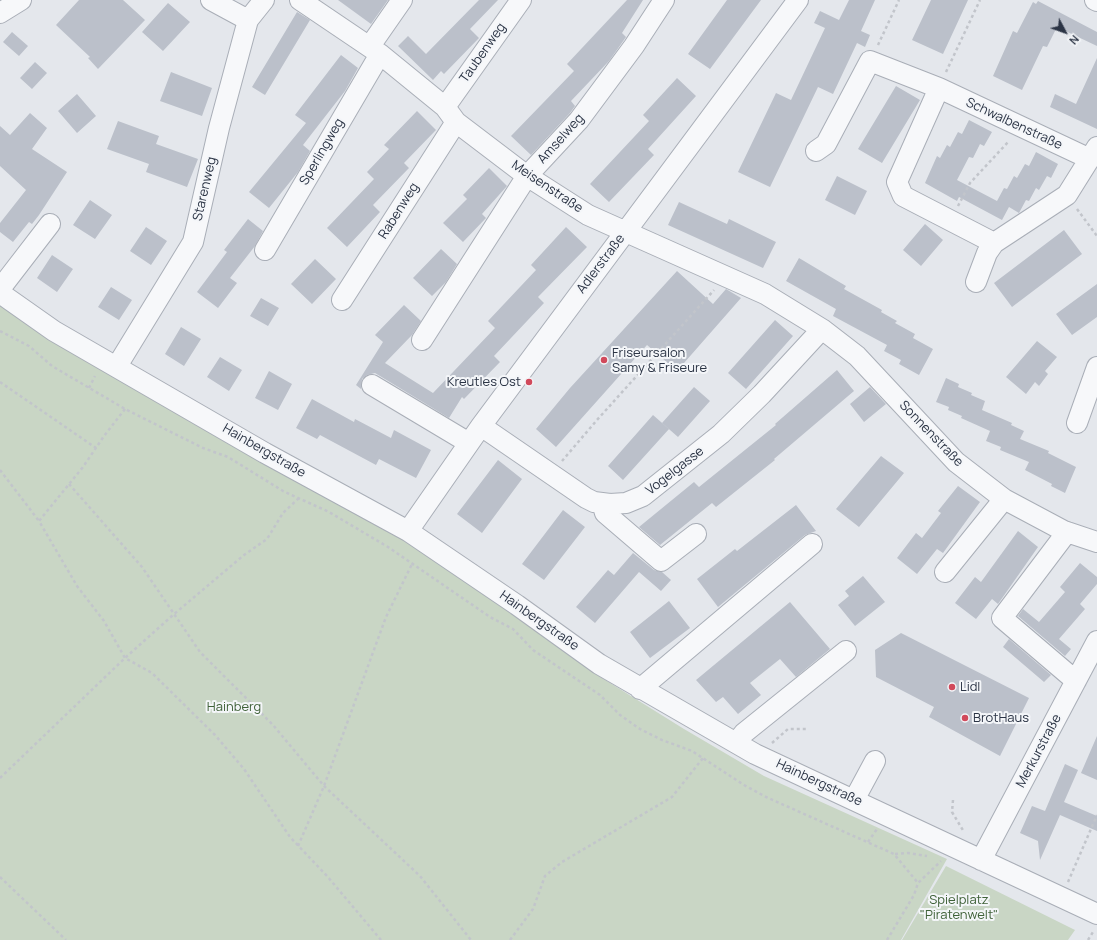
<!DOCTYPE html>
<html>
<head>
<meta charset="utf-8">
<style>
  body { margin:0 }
  #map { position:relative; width:1097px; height:940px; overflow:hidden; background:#e4e7ec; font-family:Manrope,sans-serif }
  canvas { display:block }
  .north { position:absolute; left:1045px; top:12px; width:40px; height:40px; -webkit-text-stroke:3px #f4f6f9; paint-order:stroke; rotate:131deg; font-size:11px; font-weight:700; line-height:16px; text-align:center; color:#2b3445 }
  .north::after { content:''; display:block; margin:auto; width:14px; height:18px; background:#2b3445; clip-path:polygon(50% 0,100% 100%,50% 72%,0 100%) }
</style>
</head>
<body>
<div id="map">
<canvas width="1097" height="940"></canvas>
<div class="north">N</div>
</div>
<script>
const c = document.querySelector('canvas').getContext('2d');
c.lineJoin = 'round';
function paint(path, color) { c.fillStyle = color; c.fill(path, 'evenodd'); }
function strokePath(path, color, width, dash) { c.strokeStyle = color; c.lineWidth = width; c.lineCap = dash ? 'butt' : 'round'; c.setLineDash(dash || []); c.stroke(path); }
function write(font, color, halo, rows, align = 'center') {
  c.font = font + ' Manrope,sans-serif'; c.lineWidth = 4; c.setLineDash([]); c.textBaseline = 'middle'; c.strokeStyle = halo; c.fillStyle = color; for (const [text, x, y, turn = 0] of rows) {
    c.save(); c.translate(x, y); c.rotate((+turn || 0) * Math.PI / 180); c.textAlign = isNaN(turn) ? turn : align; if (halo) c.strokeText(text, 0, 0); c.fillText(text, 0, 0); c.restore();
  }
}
const green = new Path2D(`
  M0 299 376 518 473 580 594 673 684 729 764 776 947 859 901 940H0Z
  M946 866 1075 930 1068 940H902Z`);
const building = new Path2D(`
  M79 0H123L145 20 98 69 88 58 90 57 56 25Z
  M338 0H388L371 24Z
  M479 0H498L470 29 479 38 444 74 441 71 433 80 398 46 408 36 426 54Z
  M627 0H643L622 33 626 37 609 61 571 101 575 106 570 113 531 155 511 136 574 71 567 64Z
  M727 0H761L710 69 688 54Z
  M849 0H875L861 31 870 35 865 47 857 43 833 94 818 87 770 187 738 172 776 93 791 100 825 28 814 23 820 11 839 20Z
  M931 0H968L943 54 912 40Z
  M1038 1 1097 32V46L1057 27 1047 47 1043 46 1022 90 993 76 1013 31 1017 33 1033 2 1036 4Z
  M168 3 190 22 163 51 142 32Z
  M297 12 310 20 265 95 252 87Z
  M12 32 28 46 19 56 3 42Z
  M341 55 358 68 345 91 303 145 310 151 298 172 269 208 249 192 306 123 295 115Z
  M1097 58V129L1050 107 1055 94 1076 104Z
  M35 62 47 73 32 89 20 78Z
  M171 72 212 88 202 116 160 101Z
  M677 78 696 96 648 149 654 155 609 202 590 184 649 121 643 115Z
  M896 86 920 100 882 163 858 149Z
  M77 94 96 116 77 133 58 111Z
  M417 111 436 130 404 163 409 168 373 205 380 212 347 247 327 228 374 179 367 172 389 149 384 145Z
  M30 113 47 128 32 149 67 172 39 215 32 224 29 222 13 242 0 232V223L26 190 0 166V126L10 135Z
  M969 120 992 132 984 146 980 144 973 158 969 157 957 180 997 201 1004 188 1007 189 1014 176 1017 178 1025 164 1029 166 1036 152 1058 164 1051 178 1047 176 1039 190 1036 188 1029 201 1026 200 1019 213 1009 207 1002 220 959 197 957 201 925 183 937 156 940 158 947 145 950 147 958 132 962 134Z
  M118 121 159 136 156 144 198 159 187 187 146 172 149 164 107 149Z
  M489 168 507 186 482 214 486 218 463 242 443 223 467 199 463 195Z
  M837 176 867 191 855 215 825 200Z
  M90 200 112 215 95 239 73 225Z
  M679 202 727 224 729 219 776 242 763 268 668 225Z
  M248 219 263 231 255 246 230 278 237 283 218 308 197 292 227 252 224 250Z
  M925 224 943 240 921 266 903 250Z
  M146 227 167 241 151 265 130 251Z
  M566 227 587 247 538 297 544 303 494 356 500 362 464 399 462 397 449 418 375 373 367 375 362 379 361 389 356 385 383 342 375 335 404 305 421 321 412 335 385 363 433 393 495 328 488 321 536 270 531 265Z
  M1064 230 1082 254 1012 307 994 283Z
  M441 249 457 264 446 282 432 296 413 278Z
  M52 255 73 269 57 292 37 278Z
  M799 258 846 286 844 289 882 310 881 312 897 321 895 323 915 334 913 338 933 349 919 375 899 364 901 360 884 351 887 345 833 316 836 309 786 281Z
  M315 259 336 279 312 304 291 284Z
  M677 271 713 304 726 289 741 298 677 371 647 345 556 447 536 429 570 388Z
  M1097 284V317L1072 335 1056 314Z
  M111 287 132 300 119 320 98 307Z
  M261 298 279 308 268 326 250 316Z
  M775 320 793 336 746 389 728 373Z
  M181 327 201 339 184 366 165 354Z
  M1037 341 1057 357 1045 371 1048 374 1039 386 1035 382 1026 394 1006 377Z
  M220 357 242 370 229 391 207 377Z
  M837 370 854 391 774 459 775 460 716 507 712 503 660 545 639 527 694 482 699 487 776 425 775 424Z
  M269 371 292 384 278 410 255 398Z
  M946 378 959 384 958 387 972 393 971 395 985 401 982 410 1012 423 1011 425 1024 431 1020 439 1049 451 1048 453 1076 467 1065 493 1051 486 1052 484 1025 470 1029 462 1000 450 1001 447 986 441 990 431 961 418 962 416 948 410 949 407 936 402Z
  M694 387 710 401 678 437 662 423Z
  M870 387 886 404 864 422 850 404Z
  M312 399 354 422 355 419 391 438 394 430 431 450 416 478 379 459 376 465 320 435 317 439 296 428Z
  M653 415 669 429 623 480 608 466Z
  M881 456 904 473 859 527 836 509Z
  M498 460 522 479 482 533 457 514Z
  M958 486 980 502 943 553 937 549 917 574 897 558 916 533 922 538 941 513 938 511Z
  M796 505 816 531 805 535 718 607 697 579 735 549 737 551Z
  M563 510 585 527 544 580 522 564Z
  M1018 531 1038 547 998 604 992 599 976 619 955 603 975 577 981 582Z
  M633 553 654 570 662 572 671 580 661 591 639 572 595 623 576 607 608 570 614 575Z
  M1080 563 1097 577V584L1080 604 1085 609 1059 639 1071 649 1065 656 1018 616 1023 609 1039 622 1065 592 1060 587Z
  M863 576 885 602 855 626 838 605 849 596 845 591Z
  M669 601 690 628 650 658 630 632Z
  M790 602 830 649 796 677 780 659 750 683 761 695 738 714 723 697 716 702 696 680Z
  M901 633 1029 698 1000 756 929 717 934 707 876 677 875 650Z
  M1009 639 1051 675 1044 682 1003 647Z
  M1097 736V780L1081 773Z
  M1065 764 1078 770 1064 802 1097 816V831L1060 815 1040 860 1038 841 1020 833 1032 806 1045 811Z`);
const path = new Path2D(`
  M878 45 899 0
  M946 72 980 0
  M958 206 970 183 1009 141
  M1077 209 1097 236
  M0 331 29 346 52 366 125 409 203 448 228 457 283 491 329 512 388 547 490 617 513 629 533 650 600 695 620 715 640 729 662 740 692 751 744 785 766 797 894 854 918 883
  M0 382 96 448
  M89 388 95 376
  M125 409 104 436 83 467 39 521 77 586 104 621 125 658 152 673 215 735 244 769 290 837 327 876 381 940
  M562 461 597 420 714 290
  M0 470 39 521
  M69 484 142 567 200 652 273 725 324 786 420 876 471 940
  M772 743 788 729H808
  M0 778 125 658 173 615 244 555 267 539 283 513 299 498
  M953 800 952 812 964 832
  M868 842 877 829
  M298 846 324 786 386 617 412 564
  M895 854 908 853 927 856
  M0 877 66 940
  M1068 882 1097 815
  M510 940 533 909 545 876 562 862 672 797 703 758
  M887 940 914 895 918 883 941 861
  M1088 940 1093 932`);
const minor = new Path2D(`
  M211 0 248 20
  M300 0 380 54 445 107 456 122 527 176 588 215 765 294 822 329 857 356 956 462 1004 499 1064 531 1097 542
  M1095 0 1097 1
  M0 13 21 0
  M370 46 402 0
  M939 88 1090 159
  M445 107 521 0
  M816 151 826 144 870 61 939 88 897 182 903 196 994 243 1067 195 1097 147
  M265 250 380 54
  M976 282 987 253 994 243
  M0 289 50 224
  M0 293 54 331 265 453 408 531 517 605 599 664 755 754 1097 914
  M342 300 456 122
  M422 340 527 176 579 120 634 46 664 0
  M117 366 193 242 219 128 248 20 264 0
  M372 385 469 443
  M1077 423 1097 367
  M481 426 586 498 594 502 610 504 626 503 643 496 721 434 762 394 822 329
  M602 503 605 513 661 561 696 534
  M408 531 481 426 798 0
  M1067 532 1002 618 1076 681
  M945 572 1004 499
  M640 689 812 544
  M736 743 744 733 846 651
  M854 800 875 761
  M981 860 1097 641`);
const markers = [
  [604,360,4,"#d1495b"],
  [529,382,4,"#d1495b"],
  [952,687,4,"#d1495b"],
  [965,718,4,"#d1495b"]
];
const streetNames = [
  ["Taubenweg",483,53,-55],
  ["Schwalbenstraße",1014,124,25],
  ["Amselweg",561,139,-48],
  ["Sperlingweg",322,152,-60],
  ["Meisenstraße",547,187,34],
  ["Starenweg",205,189,-77],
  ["Rabenweg",399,211,-58],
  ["Adlerstraße",601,264,-53],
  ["Sonnenstraße",931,434,46],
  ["Hainbergstraße",264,451,30],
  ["Vogelgasse",675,471,-38],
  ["Hainbergstraße",539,621,35],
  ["Merkurstraße",1039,751,-62],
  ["Hainbergstraße",819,783,25]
];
const poiNames = [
  ["Friseursalon",612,353],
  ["Samy & Friseure",612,368],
  ["Kreutles Ost",521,382,"right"],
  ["Lidl",960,687],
  ["BrotHaus",973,718]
];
const parkNames = [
  ["Hainberg",234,707],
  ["Spielplatz",959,900],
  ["\"Piratenwelt\"",959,915]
];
paint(green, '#c9d6c5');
paint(building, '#bbc0ca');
strokePath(minor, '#a9aeb7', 22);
strokePath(path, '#c2c5cb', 2.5, [3, 3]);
strokePath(minor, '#f7f8fa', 20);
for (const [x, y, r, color] of markers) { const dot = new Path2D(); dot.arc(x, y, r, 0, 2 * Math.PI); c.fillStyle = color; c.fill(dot); strokePath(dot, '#f4f6f9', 1.5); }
write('13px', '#2b3445', '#f4f6f9', streetNames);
write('13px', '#2b3445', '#f4f6f9', poiNames, 'left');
write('13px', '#3f6138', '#f4f6f9', parkNames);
</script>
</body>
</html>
